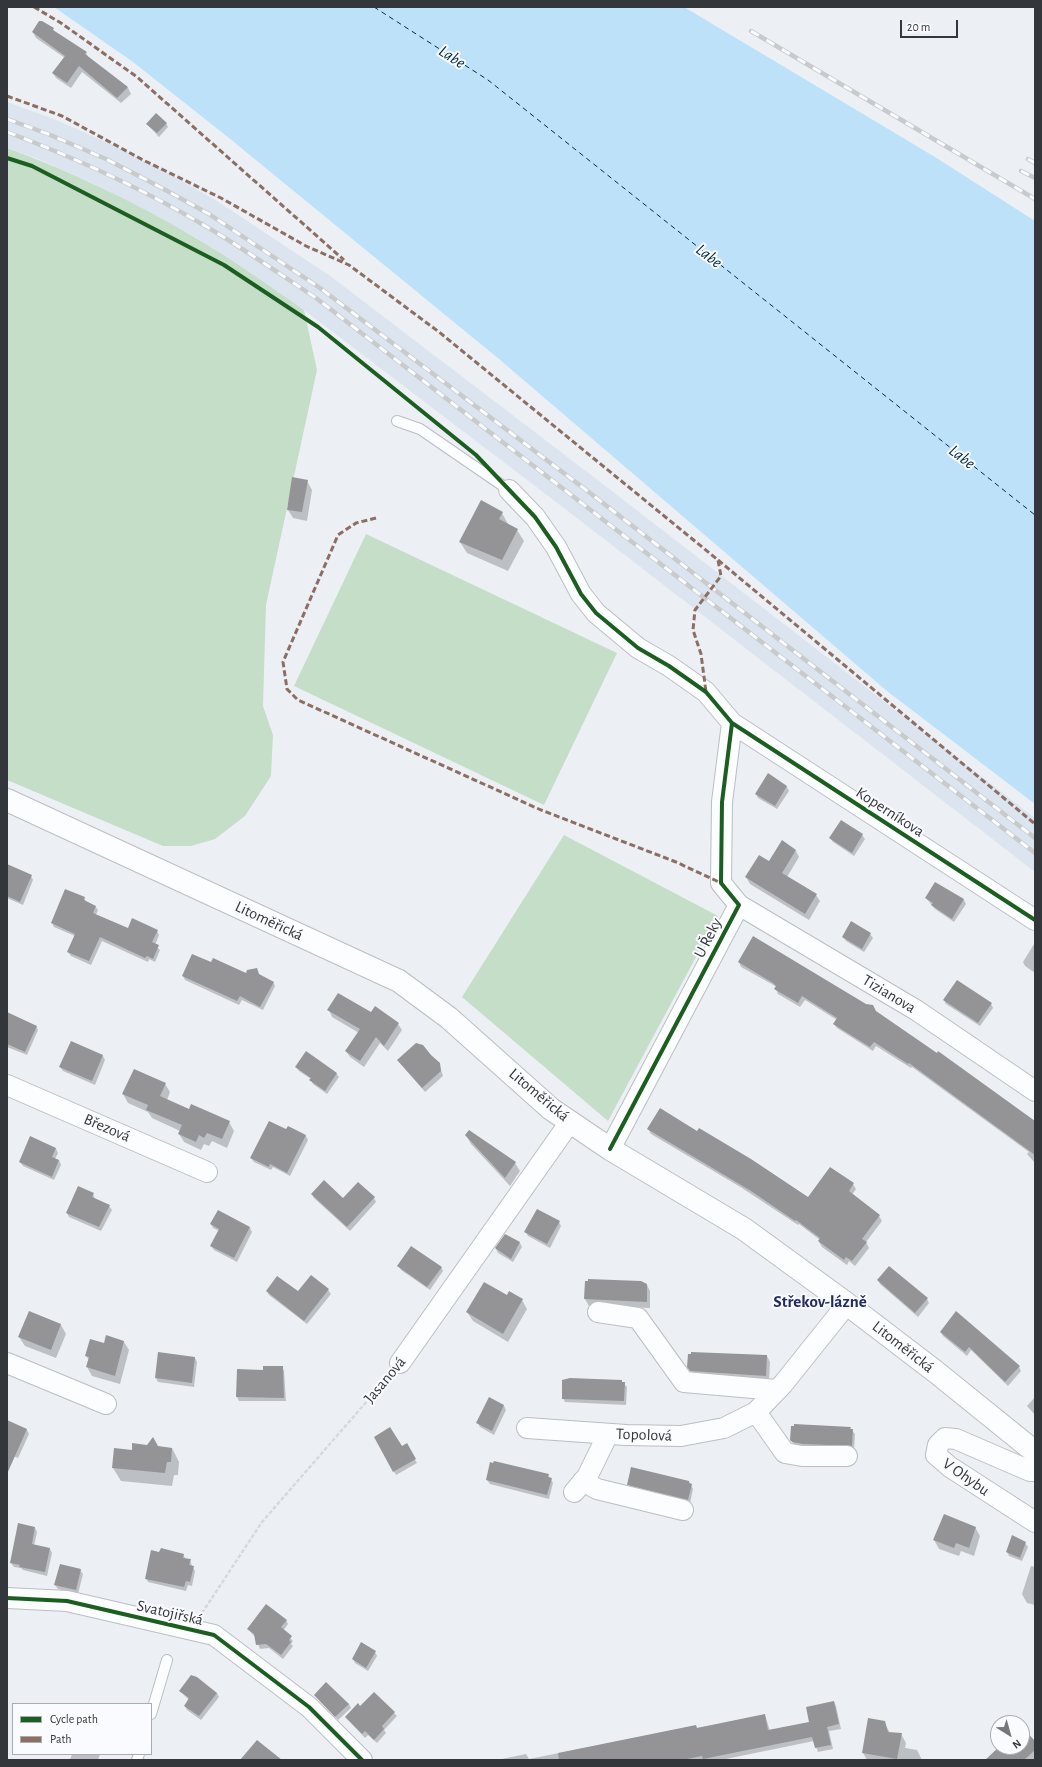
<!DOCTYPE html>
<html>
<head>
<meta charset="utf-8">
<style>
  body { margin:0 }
  #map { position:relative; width:1042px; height:1767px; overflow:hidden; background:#ecf0f5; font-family:"Alegreya Sans",sans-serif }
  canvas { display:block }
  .frame { position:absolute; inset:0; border:8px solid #33363a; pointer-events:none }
  .legend { position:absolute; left:12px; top:1703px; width:140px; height:52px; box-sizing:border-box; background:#fafbfe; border:1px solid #aaacb0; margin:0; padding:5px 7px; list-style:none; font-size:12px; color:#33363a }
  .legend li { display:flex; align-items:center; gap:8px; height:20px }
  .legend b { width:20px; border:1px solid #aaacb0 }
  .north { position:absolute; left:990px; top:1715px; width:40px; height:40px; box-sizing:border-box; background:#fafbfe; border:1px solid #aaacb0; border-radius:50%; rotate:143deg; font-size:11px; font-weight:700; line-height:16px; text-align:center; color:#33363a }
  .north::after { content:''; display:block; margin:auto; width:14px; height:18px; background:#74777b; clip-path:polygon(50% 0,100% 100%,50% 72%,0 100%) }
  .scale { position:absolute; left:900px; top:20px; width:58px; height:18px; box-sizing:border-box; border:2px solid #33363a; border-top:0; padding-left:5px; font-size:12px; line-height:14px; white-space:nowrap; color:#33363a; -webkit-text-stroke:3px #fafbfe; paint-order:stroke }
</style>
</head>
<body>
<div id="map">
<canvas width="1042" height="1767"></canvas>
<div class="frame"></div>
<ul class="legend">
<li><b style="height:5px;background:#1b5e20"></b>Cycle path</li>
<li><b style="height:5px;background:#8d6e63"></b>Path</li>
</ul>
<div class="north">N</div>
<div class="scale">20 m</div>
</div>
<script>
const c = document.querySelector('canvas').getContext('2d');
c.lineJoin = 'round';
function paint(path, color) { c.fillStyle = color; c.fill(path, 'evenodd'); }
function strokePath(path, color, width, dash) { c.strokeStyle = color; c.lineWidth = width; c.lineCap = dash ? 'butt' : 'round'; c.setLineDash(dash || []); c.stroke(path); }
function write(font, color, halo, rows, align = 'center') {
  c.font = font + ' "Alegreya Sans",sans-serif'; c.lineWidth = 4; c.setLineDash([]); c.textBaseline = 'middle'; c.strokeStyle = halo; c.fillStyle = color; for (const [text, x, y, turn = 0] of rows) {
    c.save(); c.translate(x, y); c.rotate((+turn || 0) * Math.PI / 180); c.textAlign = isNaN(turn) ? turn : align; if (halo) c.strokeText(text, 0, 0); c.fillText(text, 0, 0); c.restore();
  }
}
const built = new Path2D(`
  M7 102 54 119 113 145 168 173 217 201 329 275 599 481 1035 818V872L573 515 304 310 195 237 147 211 94 184 38 159 7 148Z`);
const green = new Path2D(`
  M7 148C72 172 135 202 194 237 232 259 268 285 304 310L317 370 266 605 263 706 273 735 271 776 245 816 215 839 191 846H163L7 780Z
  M366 534 617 653 544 805 294 686Z
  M564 835 718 916 608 1121 462 997Z`);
const water = new Path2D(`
  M54 7H684L935 157 1035 221V804L887 691 499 359 229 138 133 62Z`);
const shadow = new Path2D(`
  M53 29 55 33 86 53 89 58 128 88 131 94 121 103 82 72 71 88 56 78 53 73 65 58 36 38 33 32Z
  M166 123 168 127 159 137 147 124Z
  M307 481 312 490 307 521 293 518 288 510Z
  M502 513 508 524V525L517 530 524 541 508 571 467 553 460 542Z
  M768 774 787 787 789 791 777 809 758 798 756 794Z
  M862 835 865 839 854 856 833 842 830 838Z
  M796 851 799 857 787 877 816 895 820 901 809 920 750 884 746 877 769 862Z
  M7 865 31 876 33 880 23 905 7 898Z
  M935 884 964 900 966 904 954 922 935 909 926 898Z
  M84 898 87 903 95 906 98 910 96 915 129 930 157 931 159 935 155 945 160 950 155 962 149 959 148 962 102 941 91 965 71 956 68 952 75 936 54 927 52 923Z
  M870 934 873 938 864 952 846 941 843 937Z
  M1034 944 1035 945V973L1025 966 1023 962Z
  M739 962 876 1012 1035 1124V1163L1027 1154 1029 1152 912 1067 911 1068 876 1046 873 1051 837 1028 834 1024 837 1020 805 1000 800 1007 778 994 776 989 777 987 741 967Z
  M211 964 246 975 260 976 273 982 275 986 263 1010 242 1000 239 1005 185 980 183 976Z
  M944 1000 991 1004 993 1008 980 1026 946 1004Z
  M329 1010 372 1013 398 1024 402 1030 388 1051 380 1043 364 1067 350 1057 346 1051 359 1033 332 1017Z
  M7 1015 36 1026 38 1030 27 1055 7 1047Z
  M71 1042 103 1056 105 1060 95 1085 63 1071 60 1067Z
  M398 1060 439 1064 443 1076 425 1092Z
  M296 1067 336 1073 339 1077 327 1094 313 1084 311 1079 299 1071Z
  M165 1084 170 1092 167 1100 189 1110 229 1122 234 1131 227 1148 212 1141 209 1146 204 1144 201 1150 184 1142 179 1134 180 1131 152 1118 148 1112 128 1103 123 1094Z
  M288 1128 306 1136 308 1140 290 1176 273 1167 271 1170 254 1162 251 1158 287 1131Z
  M648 1129 808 1198 853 1184 856 1189 852 1195 879 1216 882 1221 866 1242 869 1248 855 1266 849 1261 847 1265 822 1247 819 1242 820 1240 799 1224 798 1225 742 1188 651 1134Z
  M466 1135 515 1163 520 1171 510 1186 471 1144Z
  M31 1137 56 1149 58 1153 55 1159 59 1160 61 1165 54 1180 23 1166 20 1162Z
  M78 1187 93 1194 95 1199 109 1206 112 1210 101 1231 69 1217 67 1213Z
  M312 1194 343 1199 374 1198 376 1202 350 1231 314 1198Z
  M218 1212 250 1228 252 1232 237 1262 214 1250 211 1246 219 1231 213 1228 211 1224Z
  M559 1222 561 1226 550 1248 528 1236 526 1232Z
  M506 1235 520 1243 522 1247 513 1262 498 1253 496 1249Z
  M399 1266 441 1267 443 1271 430 1290 401 1270Z
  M878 1280 927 1299 929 1303 918 1317 880 1284Z
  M586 1282 647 1285 650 1291V1308L589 1306 585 1299Z
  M328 1290 331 1294 307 1324 269 1295 267 1291 298 1293Z
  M507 1296 522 1300 527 1309 508 1342 473 1321 467 1312Z
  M29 1312 61 1325 66 1334 56 1358 25 1346 19 1337Z
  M941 1332 1019 1367 1021 1371 1008 1386 971 1350 967 1356 943 1336Z
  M124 1342 129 1350 120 1384 92 1376 87 1367 89 1360 86 1356 104 1344Z
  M767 1356 770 1362 769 1382 692 1373 688 1367Z
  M195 1358 197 1362 194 1387 158 1382 156 1378Z
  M282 1367 284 1371 286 1401H239L237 1397 238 1370 264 1371Z
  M623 1383 627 1387 626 1405 565 1402 563 1398Z
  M1035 1397V1415L1027 1406Z
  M489 1398 504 1406 506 1410 494 1435 480 1427 478 1423Z
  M7 1421 27 1430 29 1434 18 1458 7 1453Z
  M850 1428 855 1434 854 1450 795 1446 791 1440Z
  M375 1437 401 1448 406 1445 417 1463 396 1475Z
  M157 1447 172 1448 179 1462 178 1475H174L172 1486 121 1481 113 1468 133 1451Z
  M548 1475 553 1483 549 1499 490 1484 487 1480Z
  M689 1481 693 1489 690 1503 631 1488 628 1484Z
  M975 1527 980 1536 974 1556 961 1551 959 1556 939 1549 934 1540Z
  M35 1528 37 1532 34 1546 50 1549 52 1553 47 1576 23 1570 21 1568 14 1567 11 1563Z
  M1025 1543 1028 1547 1022 1561 1009 1556 1007 1552Z
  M160 1553 183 1555 186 1559 190 1560 192 1566 195 1571 192 1586 188 1585 186 1591 148 1582 146 1578Z
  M1031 1566 1035 1567V1605L1027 1603 1022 1594Z
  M80 1570 83 1574 78 1594 58 1589 55 1585Z
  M286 1620 288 1624 283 1631 293 1641 291 1644 293 1646 283 1659 269 1648 260 1649 255 1637 248 1629Z
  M375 1652 377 1656 368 1671 355 1663 353 1659Z
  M180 1691 217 1693 219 1697 201 1720 187 1710 185 1706 189 1700Z
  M315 1695 349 1704 351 1708 338 1720Z
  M834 1702 836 1706 841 1729 829 1731 833 1749 818 1752 814 1741 721 1760H497L526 1754 529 1759 695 1726 697 1728 765 1715 770 1731 810 1723Z
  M360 1707 394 1713 397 1716 384 1730 386 1733 377 1743 368 1735 365 1738 346 1717Z
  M884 1722 890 1733 901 1734 906 1743 905 1748 917 1750 922 1760H867L863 1753Z
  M1022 1729 1035 1743V1760H992L1000 1747H1022Z
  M72 1754H100L98 1760H70Z`);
const ferry = new Path2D(`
  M374 7 488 80 1035 515`);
const building = new Path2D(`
  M39 21H42L54 28 53 30 87 52 85 54 128 87 117 98 79 66 67 83 52 73 65 56 32 32Z
  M156 113 167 123 157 133 146 124Z
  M292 477 308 480 302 512 287 510Z
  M481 500 503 512 499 519 518 529 502 560 459 542Z
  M768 773 787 786 775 806 755 794Z
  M841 820 863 834 852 853 829 838Z
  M782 840 796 850 782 873 817 894 805 914 745 877 759 855 769 861Z
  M7 864 32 875 20 902 7 896Z
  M935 882 964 899 952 919 931 905 933 903 925 898Z
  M65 889 85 897 84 900 96 906 93 913 128 928 132 918 158 930 152 942 159 945 153 959 147 956 145 958 100 937 89 961 67 952 75 934 51 923Z
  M851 921 871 933 862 949 842 937Z
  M753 936 866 1004 873 1005 876 1011 937 1053 938 1051 1035 1121V1155L909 1063 908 1064 874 1042 870 1047 833 1024 837 1018 802 996 798 1003 774 989 776 986 773 983 738 962Z
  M192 954 211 962 213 958 246 973 247 970 257 968 259 974 274 982 260 1007 240 996 237 1001 182 976Z
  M957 980 992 1003 978 1023 943 1000Z
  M338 993 371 1012 375 1006 399 1023 384 1046 376 1037 360 1061 345 1051 360 1029 327 1010Z
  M7 1012 37 1026 25 1052 7 1044Z
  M71 1041 103 1055 92 1081 59 1067Z
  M416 1043 423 1045 431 1055 440 1063 441 1071 422 1088 397 1060Z
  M306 1051 337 1073 325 1091 309 1080 311 1078 295 1067Z
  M134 1069 166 1083 160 1096 189 1109 191 1104 230 1121 222 1139 207 1133 204 1138 199 1135 196 1142 178 1134 182 1125 146 1110 148 1105 122 1094Z
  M660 1108 697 1131 699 1128 751 1159 808 1197 830 1167 854 1183 849 1191 880 1215 862 1239 867 1242 852 1261 846 1257 844 1260 818 1241 820 1238 796 1220 795 1221 751 1191 647 1129Z
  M269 1121 286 1129 288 1126 306 1135 287 1173 270 1164 269 1167 250 1158Z
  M469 1130 516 1162 505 1178 465 1135Z
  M30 1136 56 1148 52 1157 59 1160 52 1177 19 1162Z
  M324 1180 343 1198 358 1182 375 1197 347 1227 311 1194Z
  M78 1186 94 1193 92 1197 110 1205 99 1227 66 1213Z
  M537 1209 560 1221 547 1244 524 1232Z
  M218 1210 250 1227 234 1258 210 1246 219 1229 210 1224Z
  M505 1234 520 1242 511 1259 495 1248Z
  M411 1246 442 1267 427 1287 397 1266Z
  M889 1266 928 1298 915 1313 877 1280Z
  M311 1275 329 1289 304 1321 266 1291 277 1276 298 1291Z
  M588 1279 641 1281 647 1284V1302L584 1299 585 1281H588Z
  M484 1282 507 1295 509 1291 523 1299 503 1334 466 1312Z
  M29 1311 61 1324 51 1350 18 1337Z
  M956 1311 1020 1366 1005 1382 969 1347 965 1352 940 1332Z
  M106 1335 124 1341 115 1376 86 1367 89 1357 85 1356 90 1339 104 1343Z
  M158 1352 195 1357 192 1383 155 1378Z
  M691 1352 767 1355 766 1376 690 1371 687 1367 688 1354H691Z
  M263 1366H283L284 1398 236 1397 237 1369 263 1370Z
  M570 1378 622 1380V1382H625L624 1401 562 1399V1380Z
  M489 1397 504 1405 492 1431 476 1423Z
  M7 1420 27 1429 7 1474Z
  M794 1424 851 1427 850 1429H853L852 1446 803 1444 792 1442 790 1440 791 1426H794Z
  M390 1427 402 1446 407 1443 416 1459 393 1472 374 1437Z
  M153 1437 158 1446 172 1448 171 1462H167L165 1473 112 1468 114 1448 132 1450V1443L147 1445Z
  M494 1461 549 1474 548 1477 552 1478 547 1495 486 1480 490 1462 493 1463Z
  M631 1467 689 1481V1483L692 1484 688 1500 627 1485Z
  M944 1514 976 1527 969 1548 956 1543 954 1548 933 1540Z
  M18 1523 35 1527 32 1544 50 1548 45 1572 19 1567 20 1565 10 1563Z
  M1012 1535 1026 1542 1020 1558 1006 1552Z
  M161 1548 184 1554 183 1558 191 1559 189 1565 194 1566 190 1582 186 1581 184 1587 145 1579 151 1550 159 1552Z
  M60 1564 81 1569 76 1590 54 1585Z
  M266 1604 287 1620 281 1627 292 1636 289 1640 291 1642 281 1655 266 1644 256 1645 254 1634 247 1629Z
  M361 1642 376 1651 366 1668 352 1659Z
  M191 1675 197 1677 217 1693 199 1716 184 1706 189 1698 179 1691Z
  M326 1682 349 1704 335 1717 314 1695Z
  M374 1692 395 1712 382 1726 384 1729 374 1740 365 1731 362 1734 345 1717 358 1703 360 1706Z
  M834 1701 839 1724 827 1727 831 1745 815 1748 812 1737 703 1759 702 1756 682 1760H559L558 1753 696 1725 697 1728 765 1714 768 1730 809 1722 806 1707Z
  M868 1718 885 1721 888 1732 902 1733 897 1759 862 1753Z
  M1022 1727 1035 1741V1750L1024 1760H985L999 1747H1022Z
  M257 1740 282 1760H240Z`);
const path = new Path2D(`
  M202 1613 262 1522 388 1377`);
const service = new Path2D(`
  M397 421 420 429 509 490
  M151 1714 167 1660
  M137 1760 139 1754`);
const minor = new Path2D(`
  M509 490 535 517 556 547 581 594 596 613 638 648 669 666 706 692 732 723 1035 920
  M739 905 916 1010 1035 1091
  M7 1085 207 1172
  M610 1149 739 905 721 883 722 802 732 723
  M598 1312 638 1318 684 1382 776 1390
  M7 1363 106 1404
  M400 1363 570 1122
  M756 1412 785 1453 802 1456H847
  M527 1428 626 1435 681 1436 724 1428 756 1412 783 1384 847 1304
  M1035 1471H1030L956 1439 945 1438 938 1445 936 1455 950 1467 1035 1522
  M583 1481 597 1489 683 1510
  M574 1492 587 1477 608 1434
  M7 1598 67 1601 214 1635 309 1707 362 1760`);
const secondary = new Path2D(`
  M7 800 399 981 449 1018 551 1109 610 1149 744 1229 847 1304 936 1372 1035 1452`);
const rail = new Path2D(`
  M751 31 1035 199
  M7 119 48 134 106 159 160 187 209 214 320 288 590 493 1035 838
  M7 132C76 158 143 189 207 227 244 249 280 274 316 298L1035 853
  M1028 159 1035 163
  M1021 171 1035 178`);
const quiet = new Path2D(`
  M34 7 61 23 137 77 344 260
  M7 96 62 116 143 160 221 198 306 246 349 265 439 332 718 560 721 576 695 610 693 630 701 654 706 692
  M376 518 356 523 338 535 283 662 287 689 298 700 541 810 676 862 721 883
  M718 560 1035 824`);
const cycleway = new Path2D(`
  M7 158 32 166 224 265 318 327 476 455 535 517 556 547 581 594 596 613 638 648 669 666 706 692 732 723 1035 920
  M610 1149 739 905 721 883 722 802 732 723
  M7 1598 67 1601 214 1635 309 1707 362 1760`);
const streetNames = [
  ["Koperníkova",890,812,33],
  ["Litoměřická",269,921,25],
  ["U Řeky",708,938,-63],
  ["Tizianova",889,994,31],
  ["Litoměřická",539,1095,40],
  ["Březová",107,1128,23],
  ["Litoměřická",903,1347,38],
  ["Jasanová",385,1380,-50],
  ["Topolová",644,1435,2],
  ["V Ohybu",966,1477,35],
  ["Svatojiřská",170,1613,13]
];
const waterNames = [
  ["Labe",452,57,33],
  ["Labe",709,256,38],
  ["Labe",962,457,38]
];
const neighbourhoodNames = [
  ["Střekov-lázně",820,1302]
];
paint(built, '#dce5ef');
paint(green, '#c5dec8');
paint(water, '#bce1f9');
paint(shadow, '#0003');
strokePath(ferry, '#022d42', 1, [5, 4]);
paint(building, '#949496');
strokePath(service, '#bbbec2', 12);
strokePath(minor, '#bbbec2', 22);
strokePath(secondary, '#bbbec2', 24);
strokePath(path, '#d8d8da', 2.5, [4, 2]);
strokePath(service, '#fcfdfe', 10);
strokePath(minor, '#fcfdfe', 20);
strokePath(secondary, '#fcfdfe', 22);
strokePath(rail, '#c8cacb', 4.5);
strokePath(rail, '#fafbfe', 3, [9]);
strokePath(quiet, '#8d6e63', 3, [6, 3]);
strokePath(cycleway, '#1b5e20', 4);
write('16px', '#33363a', '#fafbfe', streetNames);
write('italic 17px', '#022d42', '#fafbfe', waterNames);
write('bold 17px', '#212c65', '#fafbfe', neighbourhoodNames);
</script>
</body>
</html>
